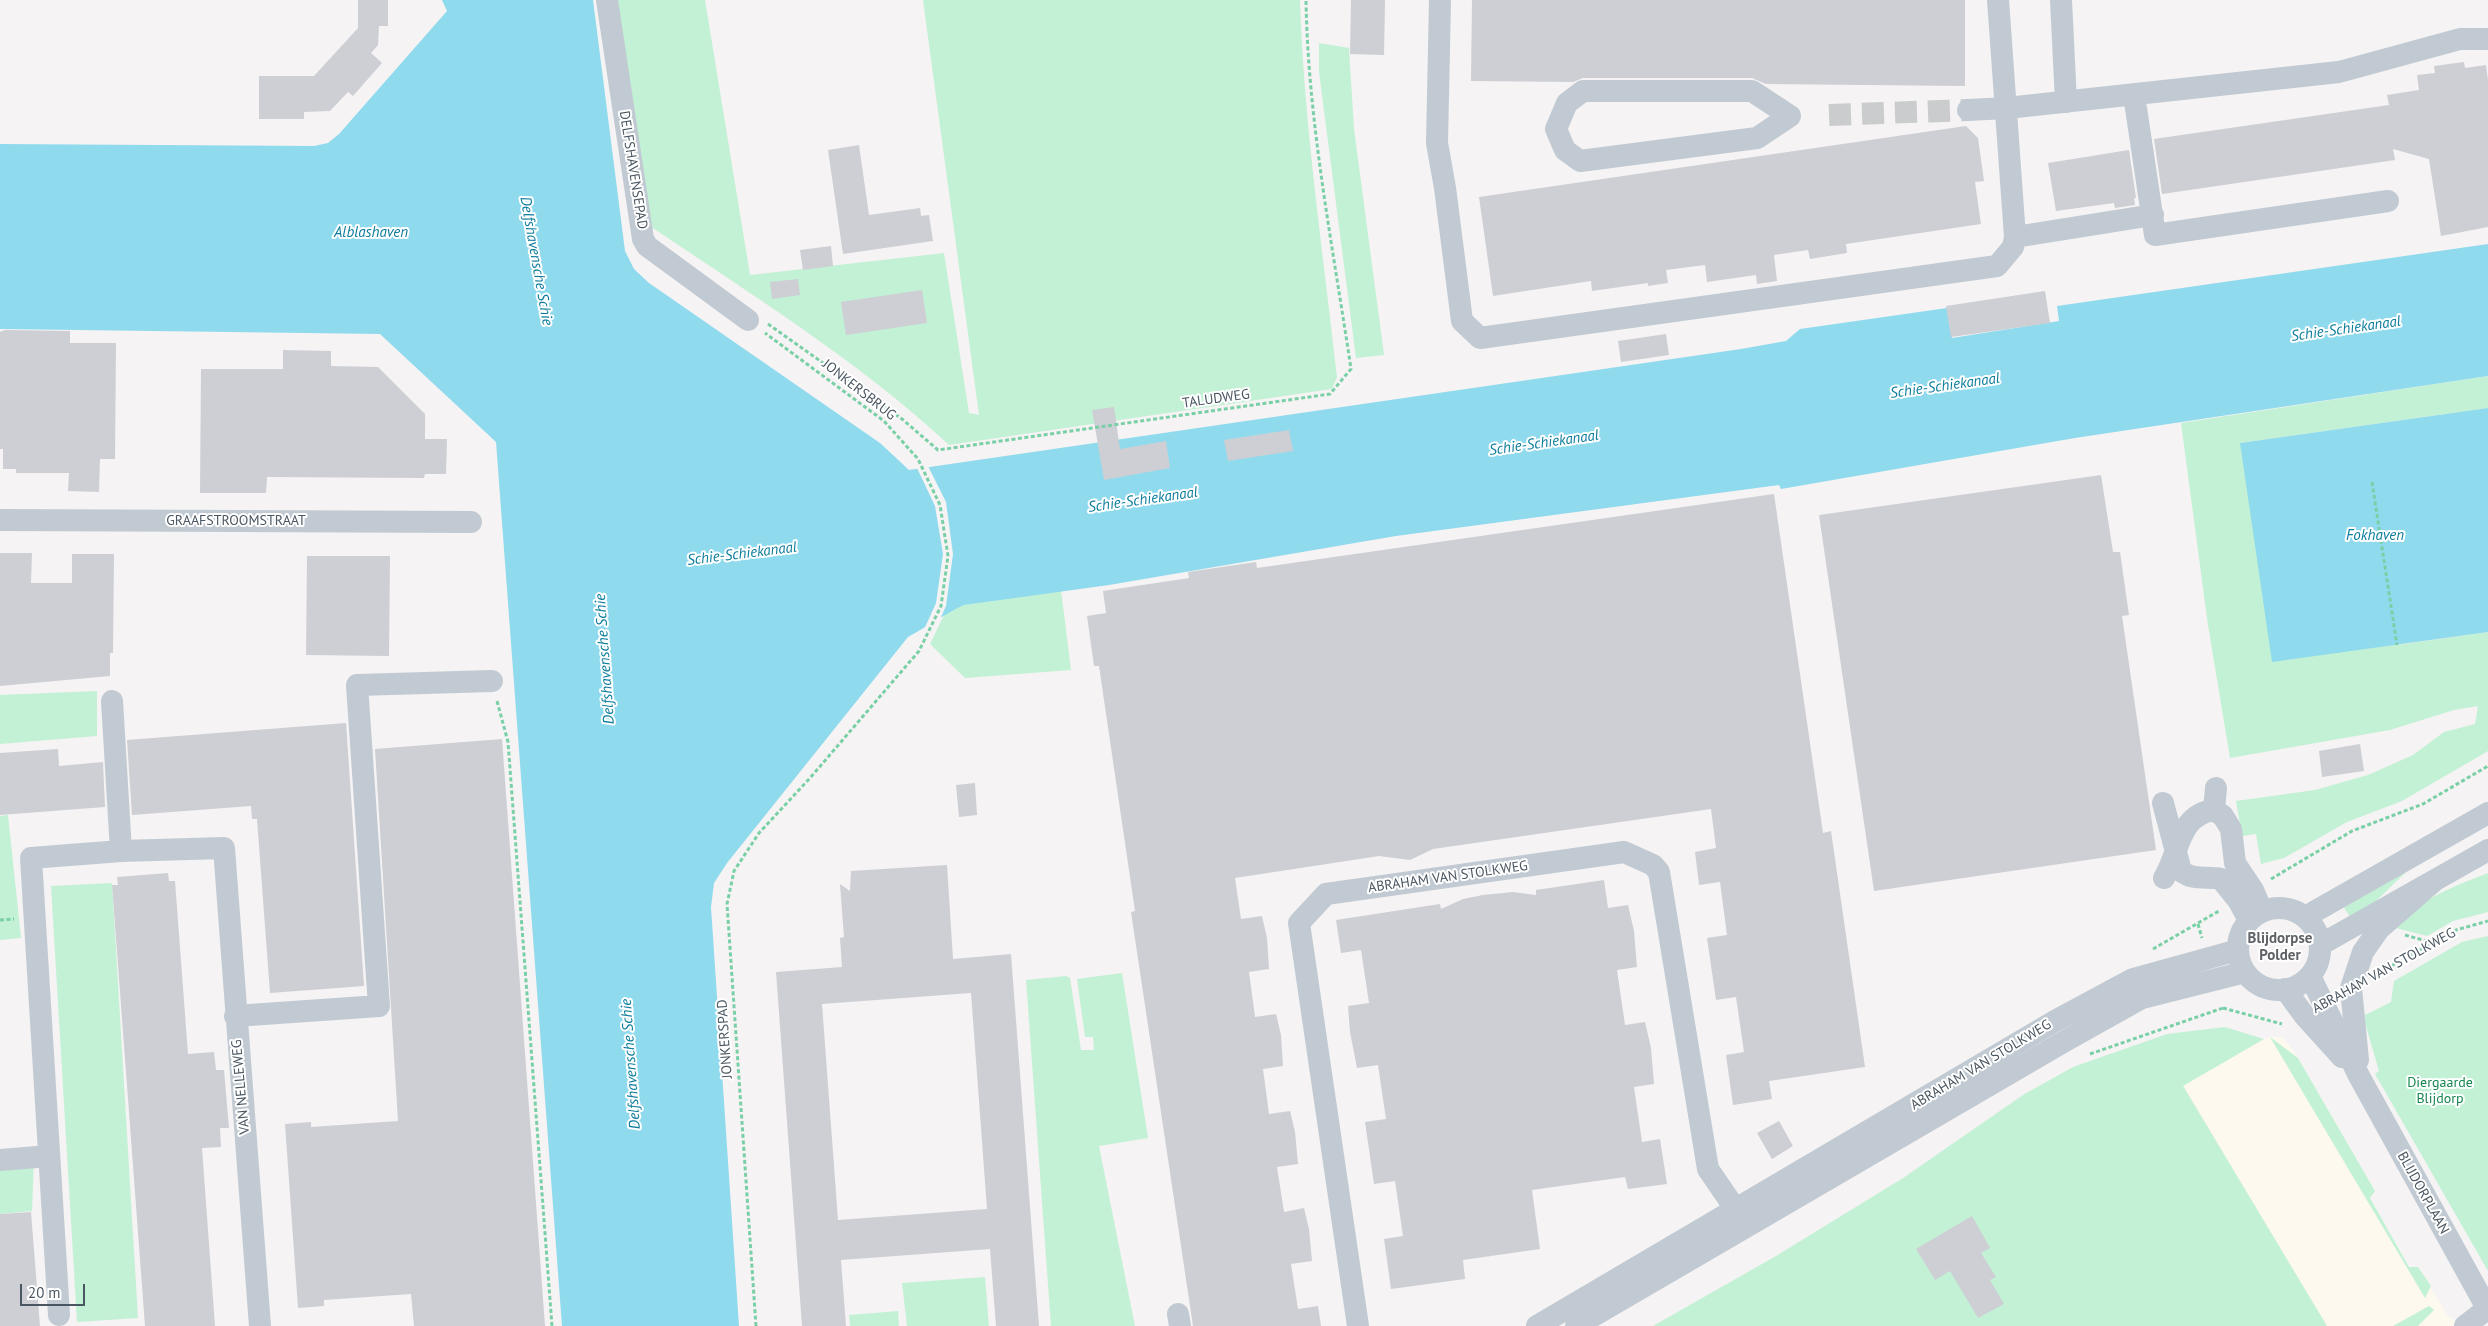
<!DOCTYPE html>
<html>
<head>
<meta charset="utf-8">
<style>
  body { margin:0 }
  #map { position:relative; width:2488px; height:1326px; overflow:hidden; background:#f5f3f3; font-family:"PT Sans",sans-serif }
  canvas { display:block }
  .scale { position:absolute; left:20px; top:1284px; width:65px; height:22px; box-sizing:border-box; border:2px solid #4a5661; border-top:0; padding-left:6px; font-size:15px; line-height:18px; white-space:nowrap; color:#4a5661; -webkit-text-stroke:4px #fff; paint-order:stroke }
</style>
</head>
<body>
<div id="map">
<canvas width="2488" height="1326"></canvas>
<div class="scale">20 m</div>
</div>
<script>
const c = document.querySelector('canvas').getContext('2d');
c.lineJoin = 'round';
function paint(path, color) { c.fillStyle = color; c.fill(path, 'evenodd'); }
function strokePath(path, color, width, dash) { c.strokeStyle = color; c.lineWidth = width; c.lineCap = dash ? 'butt' : 'round'; c.setLineDash(dash || []); c.stroke(path); }
function write(font, color, halo, rows, align = 'center') {
  c.font = font + ' "PT Sans",sans-serif'; c.lineWidth = 4; c.setLineDash([]); c.textBaseline = 'middle'; c.strokeStyle = halo; c.fillStyle = color; for (const [text, x, y, turn = 0] of rows) {
    c.save(); c.translate(x, y); c.rotate((+turn || 0) * Math.PI / 180); c.textAlign = isNaN(turn) ? turn : align; if (halo) c.strokeText(text, 0, 0); c.fillText(text, 0, 0); c.restore();
  }
}
const commercial = new Path2D(`
  M2270 1037H2283L2298 1058 2375 1191 2370 1198 2409 1267H2418L2447 1315 2465 1326H2327L2179 1078Z`);
const green = new Path2D(`
  M612 0H705L750 275 944 253 969 413 979 415 923 0H1300C1304 126 1323 251 1337 377L1332 389 949 445C858 360 750 294 647 224Z
  M1319 43 1349 48 1354 129 1384 355 1356 358 1319 72Z
  M2488 376V408L2240 443 2397 645 2488 632V751L2402 801 2347 822 2284 858 2261 864 2256 834 2242 836 2236 801 2315 790 2368 775 2413 755 2444 732 2475 724 2478 706 2454 710 2390 730 2230 758 2208 625 2181 423Z
  M1061 590 1071 670 965 678 930 644 945 613 964 605Z
  M97 691V736L0 744V695Z
  M8 815 21 938 0 940V816Z
  M2407 871 2374 903 2350 917 2341 903Z
  M2488 873V912L2453 921 2427 936 2392 927C2426 897 2447 889 2488 873Z
  M112 883 138 1318 77 1322 51 886Z
  M2488 936V1271L2375 1074 2379 1071 2363 1016 2391 1002 2394 981 2462 942Z
  M1122 973 1148 1138 1099 1146 1135 1326H1051L1026 980 1066 976 1070 978 1081 1050H1094L1093 1037H1085L1077 979Z
  M2225 1027 2264 1039 2183 1086 2327 1326H1653L1776 1256 1903 1178 2023 1095 2073 1067 2167 1034Z
  M2270 1037 2298 1058 2375 1191 2370 1198 2409 1267H2418L2431 1286 2425 1298Z
  M34 1161 32 1211 0 1214V1164Z
  M985 1277 989 1326H907L902 1283Z
  M2429 1306 2434 1310 2418 1326H2393Z
  M898 1311 899 1326H850L849 1315Z`);
const water = new Path2D(`
  M442 0H593L625 251 634 269 649 283 880 443 909 470 1741 349 1786 341 1800 329 1947 308 1952 338 2059 321 2057 306 2488 244V376L2075 438 1781 489 1779 485 1396 536 1109 585 964 605C944 614 927 627 908 637L727 863 714 883 711 907 739 1326H562L496 442 380 334 0 329V144L314 146 328 143 339 134 447 11Z
  M2488 408V632L2272 662 2240 443Z`);
const pier = new Path2D(`
  M928 466 946 502 953 554 946 606 938 624 923 632 936 603 943 554 935 506 917 468Z`);
const building = new Path2D(`
  M358 0H388V26H379L378 45 371 53 382 63 353 96 348 92 330 111 304 112V119H259V76H314L358 28Z
  M1351 0H1385L1384 55 1350 54Z
  M1472 0H1965V86L1766 84 1752 78H1583L1573 82 1471 81Z
  M2464 62 2465 68 2486 65 2488 80V227L2441 236 2429 159 2393 149 2395 160 2162 194 2154 139 2389 105 2387 95 2419 90 2417 75 2435 73 2434 66Z
  M1966 126 1978 138 1984 181 1975 182 1981 224 1846 244 1847 253 1810 259 1808 250 1774 255 1777 281 1757 284 1756 275 1707 282 1705 265 1666 270 1668 283 1648 286V283L1592 291 1591 281 1493 296 1479 197Z
  M859 145 869 215 920 208 921 216 929 215 933 241 843 254 828 150Z
  M2129 150 2136 198H2134L2135 205 2115 208 2114 203 2056 211 2048 163Z
  M831 246 833 266 803 270 800 250Z
  M798 279 800 295 772 299 770 282Z
  M922 290 927 323 846 335 841 302Z
  M2045 291 2050 323 1951 337 1946 306Z
  M5 330 70 331V343H116L115 459H100L99 492 68 491 69 473H16V469H3V449H0V332Z
  M1666 334 1669 355 1621 362 1618 341Z
  M283 350 331 351V366L378 367 425 414V439H447L446 474H425L424 478 267 477 266 493H200L201 369H283Z
  M1114 407 1120 449 1166 441 1170 468 1104 480 1092 410Z
  M1289 430 1293 451 1228 461 1224 440Z
  M2101 475 2113 552H2120L2129 615 2122 616 2156 850 1874 891 1819 515Z
  M1774 494 1823 833 1831 831 1865 1067 1769 1081 1772 1099 1733 1105 1726 1055 1744 1052 1736 997 1716 1000 1707 938 1727 935 1720 882 1699 885 1695 852 1716 848 1711 809 1433 849 1410 860 1379 856 1235 878 1241 919 1262 916 1267 938 1269 969 1249 972 1255 1017 1276 1014 1281 1035 1283 1066 1263 1069 1269 1114 1290 1111 1295 1132 1298 1164 1277 1167 1284 1212 1304 1208 1309 1229 1312 1261 1291 1264 1298 1309 1318 1306 1321 1326H1193L1131 912 1135 911 1099 666H1094L1087 616 1106 613 1103 591 1189 578 1188 572 1256 562 1257 568Z
  M0 553H32L31 583H72V554H114L113 653H110V676L0 686Z
  M307 556H390L389 656 306 655Z
  M346 723 364 986 270 993 257 819H252L251 806 132 815 127 740Z
  M502 739 545 1326H414L411 1294 324 1300V1306L298 1308 285 1124 311 1122V1127L398 1121 375 749Z
  M2360 744 2364 771 2322 777 2319 751Z
  M58 749 59 766 103 762 105 807 0 815V753Z
  M975 783 977 815 959 817 956 785Z
  M947 865 953 959 1011 954 1039 1326H996L990 1249 841 1260 846 1326H802L776 972 842 967 840 938 844 937 840 884 850 891 851 871ZM971 993 987 1209 838 1220 822 1004Z
  M168 873 169 881H175L188 1054 214 1052 216 1070H224L229 1128H220L221 1147 202 1148 215 1326H145L112 885H118L117 877Z
  M1604 880 1608 908 1628 905 1634 931 1637 967 1617 970 1625 1025 1645 1022 1651 1048 1654 1084 1634 1087 1642 1142 1660 1139 1667 1184 1628 1189 1625 1177 1532 1190 1540 1249 1463 1260 1465 1279 1391 1289 1384 1239 1403 1236 1395 1181 1374 1184 1365 1122 1386 1119 1378 1065 1357 1068 1350 1032 1348 1006 1369 1003 1361 950 1341 953 1336 920 1440 904 1441 909 1463 899 1483 895 1513 892 1536 895V890Z
  M1779 1121 1793 1146 1772 1159 1757 1133Z
  M31 1212 40 1326H0V1214Z
  M1972 1216 1990 1248 1981 1253 1996 1277 1990 1280 2004 1304 1978 1318 1950 1271 1935 1280 1916 1249Z`);
const minorTunnel = new Path2D(`
  M1829 115 1968 110`);
const path = new Path2D(`
  M768 324 902 419 938 450 1330 394 1351 369C1333 247 1308 123 1306 0
  M2372 482 2397 645
  M497 701 508 742 552 1326
  M2271 879 2352 831 2423 804 2488 766
  M0 920 14 919
  M2198 924 2202 938
  M2405 935 2430 942
  M2153 949 2219 911
  M2380 972 2456 930 2488 921
  M2223 1008 2282 1024
  M2090 1054 2223 1008
  M756 1326 727 904 734 871 759 833 810 778 919 651 941 606 948 556 940 505 918 459 884 421 765 333`);
const minor = new Path2D(`
  M607 0 643 239 647 246 748 320
  M1440 0 1437 143 1445 188 1462 321 1480 338 1997 266 2013 247 2015 237 1998 0
  M2061 0 2066 102
  M1583 91H1752L1790 116 1757 138 1580 161 1565 150 1556 129 1567 103Z
  M2134 95 2155 235 2388 201
  M1968 110 2007 108 2339 72 2460 39H2488
  M2015 237 2153 215
  M0 520 471 522
  M112 701 121 851
  M2216 788 2214 810 2223 816 2231 829 2235 863 2253 890 2262 911
  M2163 803 2181 871C2194 881 2207 876 2221 879L2238 900 2249 920
  M2164 878C2180 852 2178 815 2214 810
  M2238 949a41 41 0 1 1 82 0a41 41 0 1 1-82 0Z
  M2305 917 2488 813
  M2320 945 2488 850
  M2310 976 2359 1076 2488 1310
  M2285 989 2304 1015 2342 1057
  M235 1016 379 1006 357 685 492 681
  M2358 1060 2351 988 2363 952 2379 929 2433 882
  M0 1160 49 1156
  M1178 1314 1180 1326
  M59 1315 31 858 121 851 224 848 260 1326
  M1358 1326 1299 923 1326 894 1624 852 1653 865 1659 872 1708 1169 1747 1226
  M1537 1326 2055 1021 2133 979 2238 950
  M1576 1326 2065 1041 2142 998 2245 972
  M2465 1326 2487 1309`);
const streetNames = [
  ["DELFSHAVENSEPAD",633,170,81],
  ["JONKERSBRUG",859,390,38],
  ["TALUDWEG",1216,399,-8],
  ["GRAAFSTROOMSTRAAT",236,521],
  ["ABRAHAM VAN STOLKWEG",1448,877,-8],
  ["ABRAHAM VAN STOLKWEG",2384,971,-29],
  ["JONKERSPAD",725,1039,-94],
  ["ABRAHAM VAN STOLKWEG",1981,1065,-31],
  ["VAN NELLEWEG",241,1087,-95],
  ["BLIJDORPLAAN",2423,1193,61]
];
const parkNames = [
  ["Diergaarde",2440,1083],
  ["Blijdorp",2440,1099]
];
const waterNames = [
  ["Alblashaven",371,233],
  ["Delfshavensche Schie",536,261,80],
  ["Schie-Schiekanaal",2346,329,-8],
  ["Schie-Schiekanaal",1945,386,-8],
  ["Schie-Schiekanaal",1544,443,-8],
  ["Schie-Schiekanaal",1143,500,-8],
  ["Fokhaven",2375,536],
  ["Schie-Schiekanaal",742,554,-7],
  ["Delfshavensche Schie",605,659,-94],
  ["Delfshavensche Schie",631,1064,-94]
];
const neighbourhoodNames = [
  ["Blijdorpse",2280,939],
  ["Polder",2280,956]
];
paint(commercial, '#fdf9ef');
paint(green, '#c3f1d5');
paint(water, '#90daee');
paint(pier, '#f5f3f3');
paint(building, '#cdcfd5');
strokePath(minorTunnel, '#caccce', 22, [22, 11]);
strokePath(path, '#7ad0a6', 3, [4, 2.5]);
strokePath(minor, '#c1cad2', 22);
write('14px', '#4a5661', '#fff', streetNames);
write('14px', '#17864f', '#fff', parkNames);
write('italic 15px', '#0c7c9b', '#fff', waterNames);
write('bold 15px', '#5f6368', '#fff', neighbourhoodNames);
</script>
</body>
</html>
